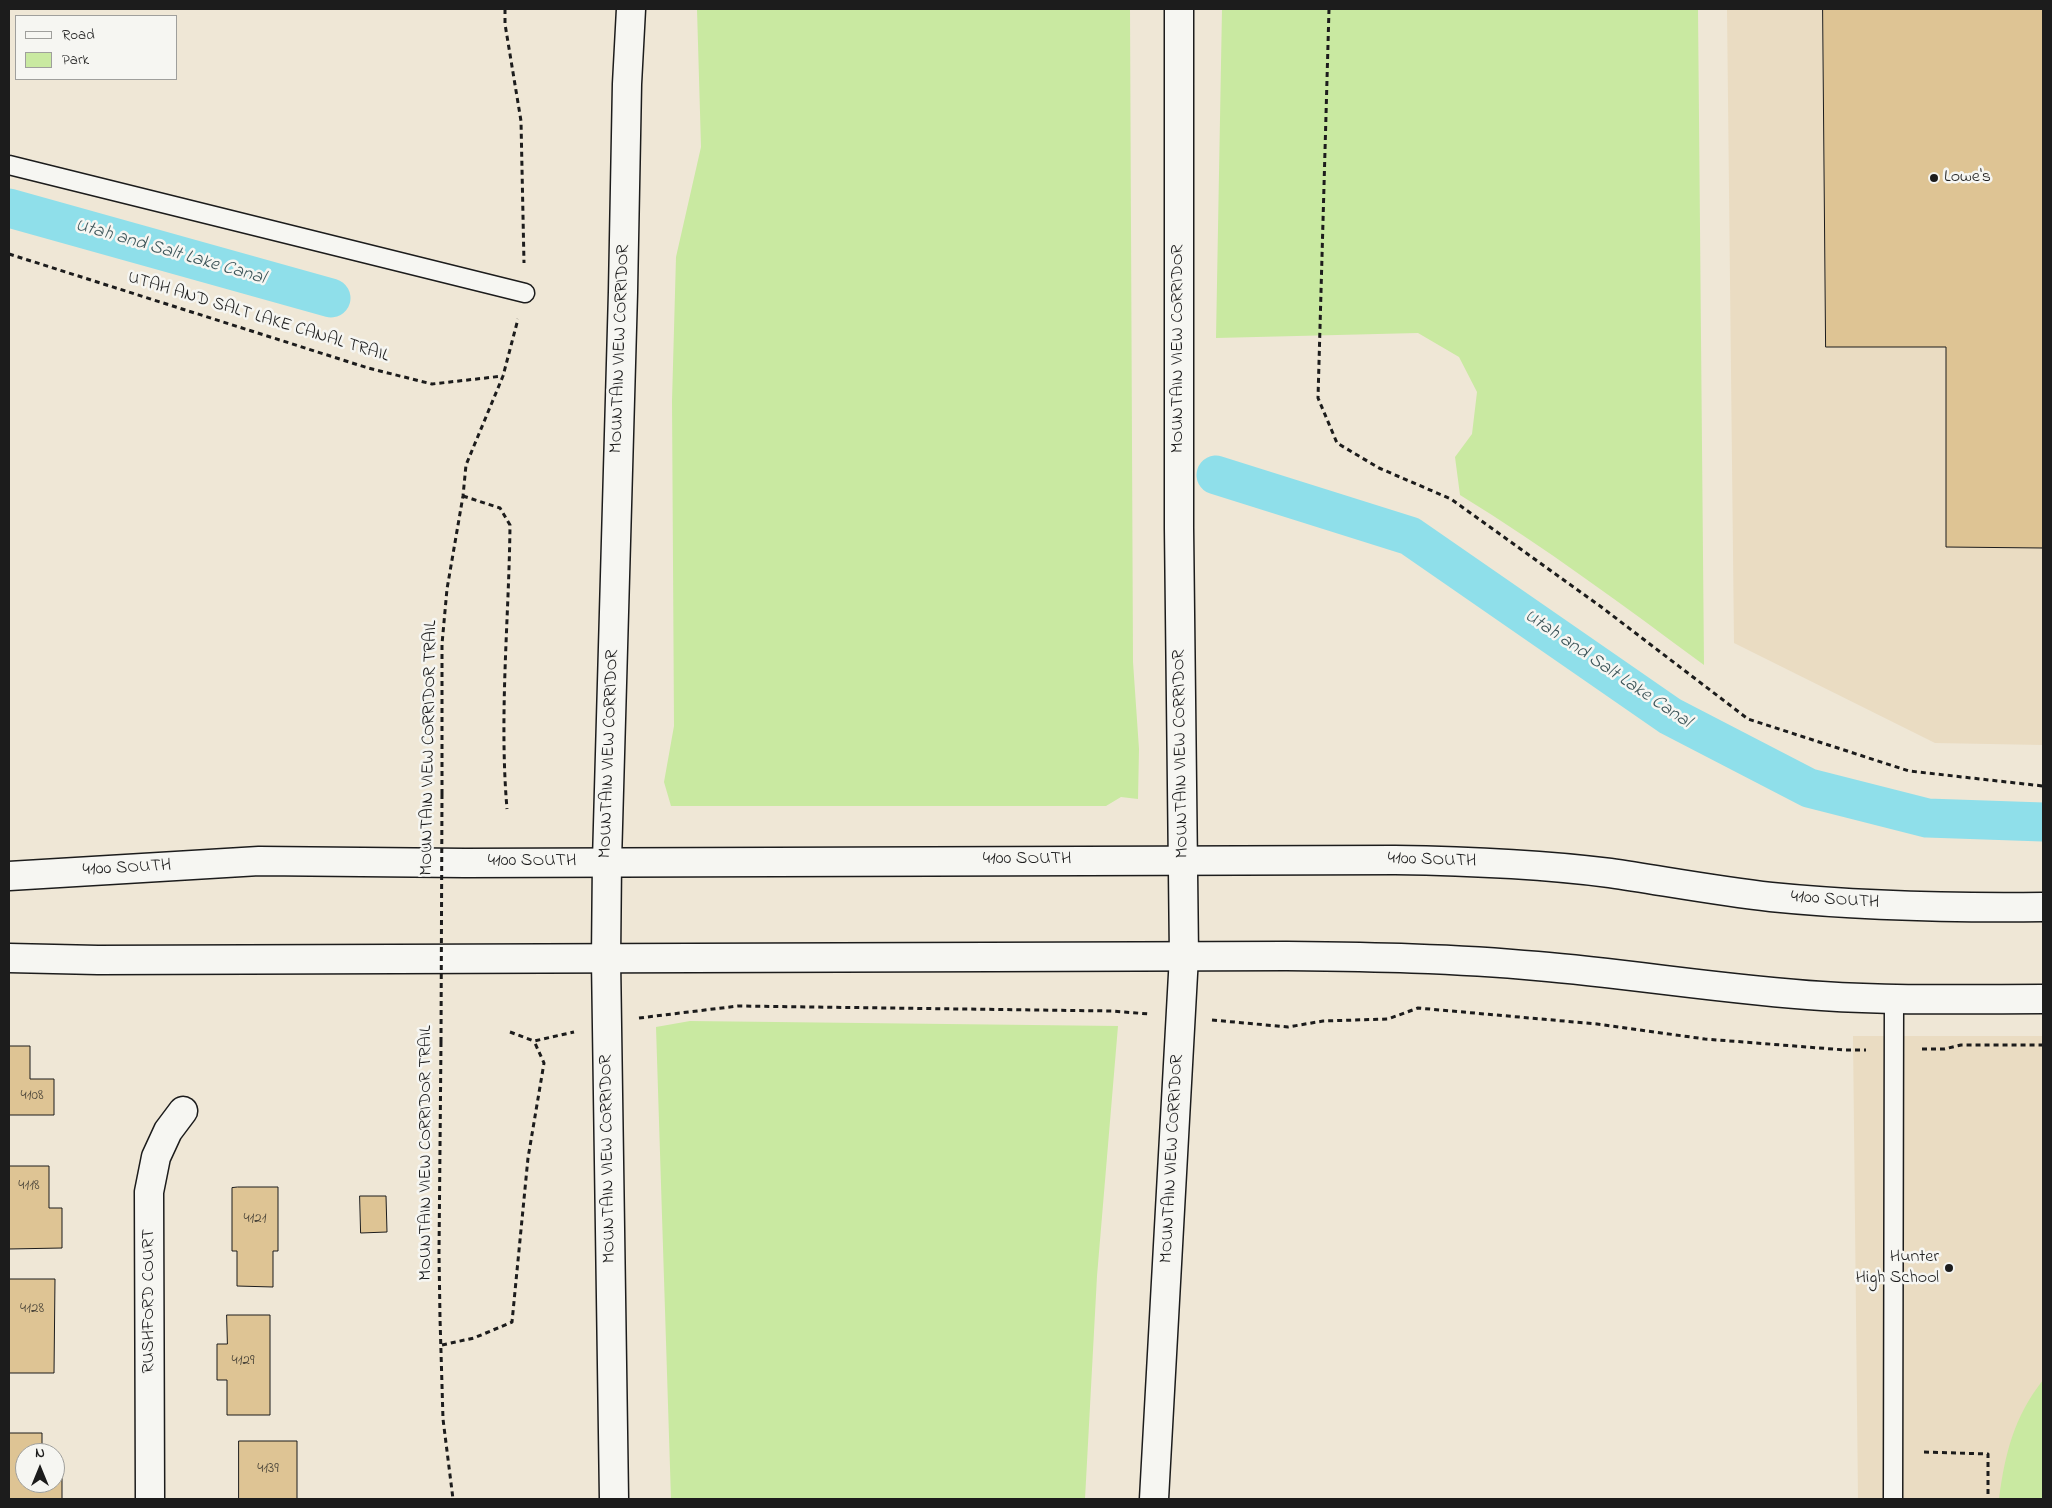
<!DOCTYPE html>
<html>
<head>
<meta charset="utf-8">
<style>
  body { margin:0 }
  #map { position:relative; width:2052px; height:1508px; overflow:hidden; background:#efe7d6; font-family:"Indie Flower",sans-serif }
  canvas { display:block }
  .frame { position:absolute; inset:0; border:10px solid #1c1c1c; pointer-events:none }
  .legend { position:absolute; left:15px; top:15px; width:162px; height:65px; box-sizing:border-box; background:#f6f6f2; border:1px solid #9f9f9c; margin:0; padding:6px 9px; list-style:none; font-size:15px; color:#1c1c1c }
  .legend li { display:flex; align-items:center; gap:10px; height:25px }
  .legend b { width:25px; border:1px solid #9f9f9c }
  .north { position:absolute; left:15px; top:1443px; width:50px; height:50px; box-sizing:border-box; background:#f6f6f2; border:1px solid #9f9f9c; border-radius:50%; rotate:0deg; font-size:14px; font-weight:700; line-height:20px; text-align:center; color:#1c1c1c }
  .north::after { content:''; display:block; margin:auto; width:18px; height:22px; background:#1c1c1c; clip-path:polygon(50% 0,100% 100%,50% 72%,0 100%) }
</style>
</head>
<body>
<div id="map">
<canvas width="2052" height="1508"></canvas>
<div class="frame"></div>
<ul class="legend">
<li><b style="height:6px;background:#f6f6f2"></b>Road</li>
<li><b style="height:14px;background:#c9e9a1"></b>Park</li>
</ul>
<div class="north">N</div>
</div>
<script>
const c = document.querySelector('canvas').getContext('2d');
c.lineJoin = 'round';
function paint(path, color) { c.fillStyle = color; c.fill(path, 'evenodd'); }
function strokePath(path, color, width, dash) { c.strokeStyle = color; c.lineWidth = width; c.lineCap = dash ? 'butt' : 'round'; c.setLineDash(dash || []); c.stroke(path); }
function write(font, color, halo, rows, align = 'center') {
  c.font = font + ' "Indie Flower",sans-serif'; c.lineWidth = 5; c.setLineDash([]); c.textBaseline = 'middle'; c.strokeStyle = halo; c.fillStyle = color; for (const [text, x, y, turn = 0] of rows) {
    c.save(); c.translate(x, y); c.rotate((+turn || 0) * Math.PI / 180); c.textAlign = isNaN(turn) ? turn : align; if (halo) c.strokeText(text, 0, 0); c.fillText(text, 0, 0); c.restore();
  }
}
const built = new Path2D(`
  M1727 9H2043V745L1935 743 1734 643Z
  M1853 1036H2043V1499H1858Z`);
const green = new Path2D(`
  M697 9H1130L1133 662 1139 749 1138 799 1121 797 1106 806H671L664 782 674 726 672 401 676 257 701 147Z
  M1222 9H1698L1704 665C1624 606 1545 547 1460 495L1455 457 1472 434 1477 392 1459 357 1418 333 1216 338Z
  M690 1021 1118 1026 1097 1276 1085 1499H671L656 1027Z
  M2043 1380V1499H1999C2005 1453 2014 1417 2043 1380Z`);
const canal = new Path2D(`
  M9 208 331 298
  M1216 475 1410 536 1670 716 1809 788 1927 818 2043 822`);
const building = new Path2D(`
  M1823 9H2043V548L1946 547V347H1826Z
  M9 1046H30V1079H54V1115H9Z
  M9 1166H49V1208H62V1248L9 1249Z
  M238 1187H278V1251H273V1287L237 1286V1251H232V1188Z
  M360 1196H386L387 1232 361 1233Z
  M9 1279H55L54 1373H9Z
  M227 1315H270V1415H227V1380H217V1344H227Z
  M9 1433H42V1453H25V1483H55V1464H62V1499H9Z
  M239 1441H297V1499H239Z`);
const path = new Path2D(`
  M505 9V24L521 121 524 263
  M1329 9 1318 398 1337 443 1379 468 1451 499 1600 606 1748 719 1909 771 2043 786
  M9 254 368 368 432 384 503 376
  M463 496 500 508 510 525C509 619 499 715 507 809
  M442 794V644L447 589 463 496 466 465 503 376 518 319
  M639 1018 738 1006 1112 1011 1149 1014
  M1212 1020 1288 1027 1323 1021 1388 1019 1418 1008 1597 1024 1705 1039 1845 1050H1866
  M510 1032 534 1041 574 1032
  M441 1042 439 1253 440 1318 443 1419 453 1499
  M1922 1049H1944L1961 1045H2043
  M442 1345 474 1338 512 1322 528 1158 544 1063 534 1041
  M1924 1452 1988 1454V1499`);
const lane = new Path2D(`
  M9 165 525 293
  M1893 1499 1894 999`);
const street = new Path2D(`
  M150 1499 149 1192 156 1157 168 1131 183 1111`);
const secondary = new Path2D(`
  M9 876 259 861 465 863 1395 860C1466 861 1539 864 1610 873 1664 881 1717 891 1771 897 1861 906 1953 908 2043 907
  M9 958 98 960 1286 956C1369 957 1454 958 1537 966 1632 974 1727 990 1822 996 1896 1001 1969 999 2043 999`);
const highway = new Path2D(`
  M614 1499 606 959 607 861 623 292 627 84 631 9
  M1154 1499 1184 956 1179 528V9`);
const pathBridge = new Path2D(`
  M441 1042 442 794`);
const markers = [
  [1934,178,5,"#1c1c1c"],
  [1949,1268,5,"#1c1c1c"]
];
const numberNames = [
  ["4108",32,1097],
  ["4118",29,1187],
  ["4121",255,1220],
  ["4128",32,1310],
  ["4129",243,1362],
  ["4139",268,1470]
];
const poiNames = [
  ["Lowe's",1944,178],
  ["Hunter",1939,1258,"right"],
  ["High School",1939,1279,"right"]
];
const streetNames = [
  ["UTAH AND SALT LAKE CANAL TRAIL",258,318,17],
  ["MOUNTAIN VIEW CORRIDOR",621,349,-88],
  ["MOUNTAIN VIEW CORRIDOR",1179,349,-90],
  ["MOUNTAIN VIEW CORRIDOR TRAIL",430,748,-89],
  ["MOUNTAIN VIEW CORRIDOR",610,754,-88],
  ["MOUNTAIN VIEW CORRIDOR",1182,754,-91],
  ["4100 SOUTH",1027,860],
  ["4100 SOUTH",1432,861,2],
  ["4100 SOUTH",532,862],
  ["4100 SOUTH",127,869,-3],
  ["4100 SOUTH",1835,901,4],
  ["MOUNTAIN VIEW CORRIDOR TRAIL",427,1153,-90],
  ["MOUNTAIN VIEW CORRIDOR",609,1159,-91],
  ["MOUNTAIN VIEW CORRIDOR",1173,1159,-87],
  ["RUSHFORD COURT",150,1301,-90]
];
const waterNames = [
  ["Utah and Salt Lake Canal",170,253,16],
  ["Utah and Salt Lake Canal",1607,670,34]
];
paint(built, '#eadcc2');
paint(green, '#c9e9a1');
strokePath(canal, '#8fdfea', 39);
paint(building, '#dec494');
strokePath(building, '#1c1c1c', 1);
strokePath(lane, '#1c1c1c', 21);
strokePath(street, '#1c1c1c', 31);
strokePath(secondary, '#1c1c1c', 31);
strokePath(highway, '#1c1c1c', 31);
strokePath(path, '#1c1c1c', 3, [5, 4]);
strokePath(lane, '#f6f6f2', 18);
strokePath(street, '#f6f6f2', 28);
strokePath(secondary, '#f6f6f2', 28);
strokePath(highway, '#f6f6f2', 28);
strokePath(pathBridge, '#1c1c1c', 3, [5, 4]);
for (const [x, y, r, color] of markers) { const dot = new Path2D(); dot.arc(x, y, r, 0, 2 * Math.PI); c.fillStyle = color; c.fill(dot); strokePath(dot, '#f6f6f2', 2); }
write('15px', '#4c463a', null, numberNames);
write('18px', '#1c1c1c', '#f6f6f2', poiNames, 'left');
write('18px', '#1c1c1c', '#f6f6f2', streetNames);
write('italic 19px', '#3e565a', '#f6f6f2', waterNames);
</script>
</body>
</html>
